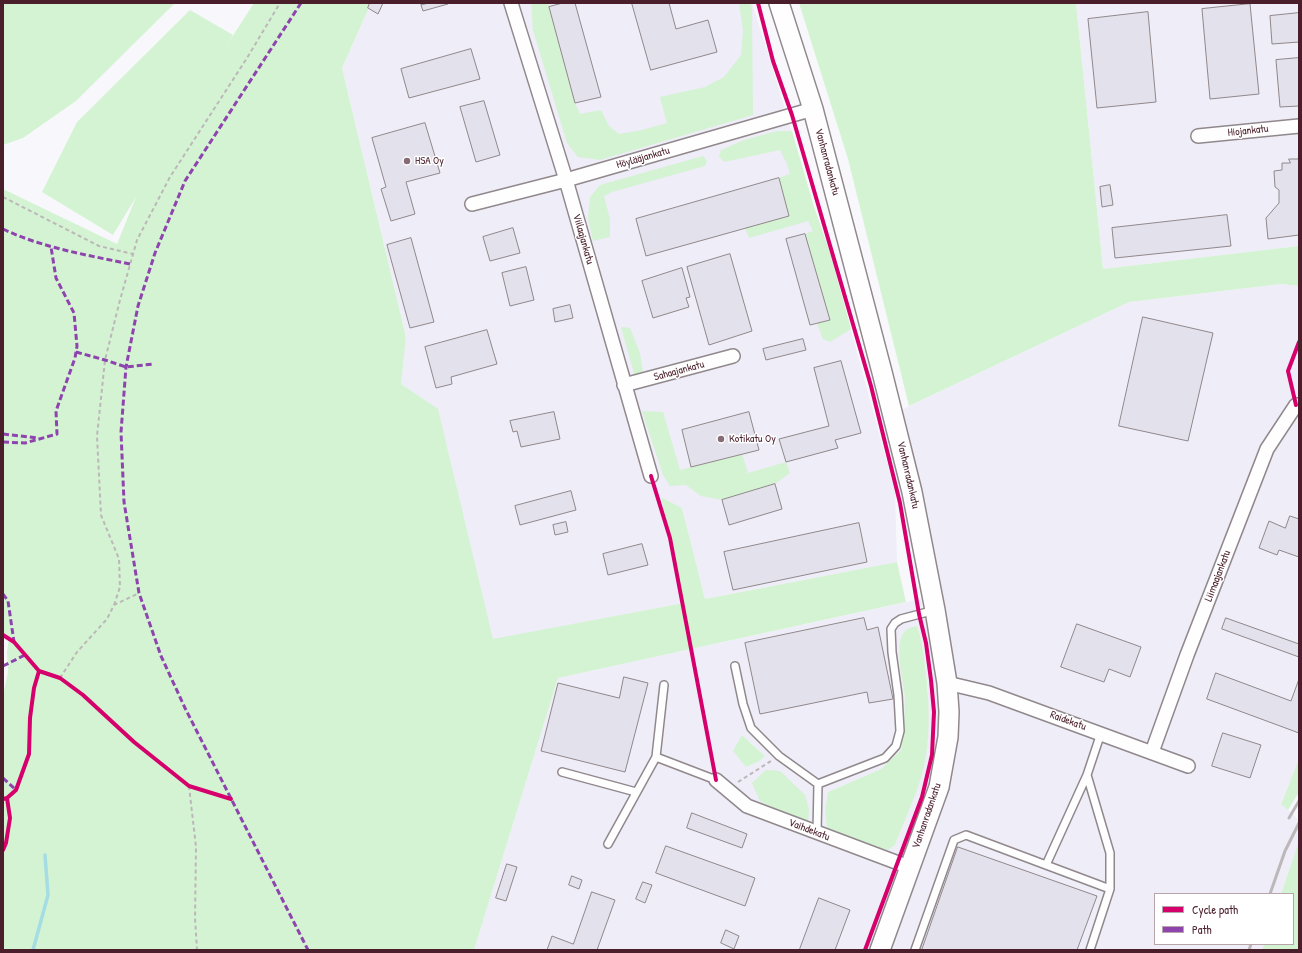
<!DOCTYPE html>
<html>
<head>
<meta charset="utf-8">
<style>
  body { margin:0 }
  #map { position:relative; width:1302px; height:953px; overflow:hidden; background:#f8f8fc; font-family:"Patrick Hand",sans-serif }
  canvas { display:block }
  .frame { position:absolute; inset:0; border:4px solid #4a1f2b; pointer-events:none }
  .legend { position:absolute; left:1154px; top:893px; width:140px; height:52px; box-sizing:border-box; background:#fff; border:1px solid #b7a5aa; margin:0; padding:5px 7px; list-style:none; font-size:12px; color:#4a1f2b }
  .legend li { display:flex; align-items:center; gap:8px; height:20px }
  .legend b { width:20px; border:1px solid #b7a5aa }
</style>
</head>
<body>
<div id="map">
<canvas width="1302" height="953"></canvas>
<div class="frame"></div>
<ul class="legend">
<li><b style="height:5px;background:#d6006c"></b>Cycle path</li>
<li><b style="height:5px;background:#8e44ad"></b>Path</li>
</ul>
</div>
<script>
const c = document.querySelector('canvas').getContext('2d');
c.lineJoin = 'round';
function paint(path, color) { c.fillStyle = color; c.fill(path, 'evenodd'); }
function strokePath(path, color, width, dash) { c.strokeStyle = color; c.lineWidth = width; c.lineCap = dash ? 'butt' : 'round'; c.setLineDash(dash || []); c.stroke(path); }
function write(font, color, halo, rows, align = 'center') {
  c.font = font + ' "Patrick Hand",sans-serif'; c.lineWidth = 3; c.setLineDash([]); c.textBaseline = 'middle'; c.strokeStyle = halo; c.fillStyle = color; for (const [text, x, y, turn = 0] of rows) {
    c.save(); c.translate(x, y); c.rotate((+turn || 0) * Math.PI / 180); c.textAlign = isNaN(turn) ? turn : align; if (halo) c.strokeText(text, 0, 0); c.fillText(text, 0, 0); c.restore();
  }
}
const built = new Path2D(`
  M371 3H752L778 86 814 207 830 253 895 492 897 562 705 599 682 508 661 497 684 603 493 640 438 410 401 384 406 336 342 68Z
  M1076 3H1299V246L1103 269Z
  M1281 284 1299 286V759L1281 803 1299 820V841L1281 894H1155V944H1264L1262 950H474L558 678 921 599 936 670 899 411 1129 302ZM917 626 921 637 928 688 926 757 915 795 895 845 888 850 875 847 827 830 825 811 828 792 881 769 901 750 905 717V699L900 650 902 634ZM742 735 755 746 765 756 758 762 746 767 742 761Z`);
const green = new Path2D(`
  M3 3H175L76 101 23 138 3 145Z
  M254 3H371L342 68 406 337 401 384 438 409 493 639 684 603 661 497 682 508 705 599 897 562 906 602 558 678 474 950H3V695L8 672 7 652 9 638 3 632V189L117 244 136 197 113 235 42 192 77 122 190 10 233 35 225 48Z
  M531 3H548L575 103 580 114 601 110 609 126 619 134 642 130 667 123 660 97 705 87 724 77 741 55 743 31 739 3H750L752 8 753 115 600 160 578 157 567 143 533 30Z
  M799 3H1076L1103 269 1299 246V286L1281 284 1129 302 909 406 848 159Z
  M777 131H792L814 207 830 253 851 329 830 342 823 339 817 323 829 319 805 234 813 231 808 221 749 238 745 228 789 216 779 178 790 174 787 164 780 150 724 162 719 156 721 150 744 140Z
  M703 156 707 161 705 166 612 192 604 196 610 219V237L593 241 588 218 590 197 600 185Z
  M621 327 630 328 640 353 643 373 635 377Z
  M642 411 663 412 680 470 742 454 748 473 786 462 790 473 775 484 722 500 701 496 686 485 670 486 663 475Z
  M917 626C923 642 924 658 926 674 929 701 930 729 926 756 921 787 906 816 895 845L888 850 875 847 827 830 825 811 828 792 881 769 901 750C903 733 905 717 905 700 904 681 895 653 902 635 905 629 911 627 917 626Z
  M742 735 765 756 758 762 746 767 733 751Z
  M1299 759V792L1288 810 1281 804Z
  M766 770 780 771 805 795 809 809 808 824 777 811 760 801 752 783Z
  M1299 841V950H1262L1264 944H1293V894H1281Z`);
const stream = new Path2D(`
  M33 950 48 895 45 855`);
const building = new Path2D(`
  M370 3H383L378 14 368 8Z
  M430 3H448V4L423 11 421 5Z
  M563 3H575L601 97 575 103 549 7Z
  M632 3H669L676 29 708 20 717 52 651 70Z
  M1250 4 1259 94 1210 99 1202 9Z
  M1148 12 1156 102 1097 108 1088 19Z
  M1299 13V42L1272 44 1270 16Z
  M471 49 480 79 409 98 401 69Z
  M1299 58V106L1280 107 1276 60Z
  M484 101 500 155 476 162 460 107Z
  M425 123 440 173 406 182 415 214 391 221 381 189 386 187 372 138Z
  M1289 159H1299V235L1268 239 1266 218 1279 203V190L1275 187 1274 171 1282 170V163H1290Z
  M779 178 789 216 646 256 636 219Z
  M1110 185 1113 205 1102 207 1100 187Z
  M1227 215 1231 246 1115 258 1112 228Z
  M513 228 520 253 490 261 483 237Z
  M805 234 830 320 810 325 786 239Z
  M411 238 434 322 410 328 387 245Z
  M730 254 752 331 709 345 687 267Z
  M526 267 534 300 510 306 502 273Z
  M682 268 690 297 686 298 689 307 653 318 642 281Z
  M570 305 573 318 555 322 553 309Z
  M1143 317 1213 333 1188 441 1119 426Z
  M487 330 497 364 451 377 452 384 436 388 425 347Z
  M803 339 806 350 766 360 763 349Z
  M841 361 861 433 835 440 838 448 786 462 779 439 829 426 814 368Z
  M554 412 560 439 521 447 517 431 513 432 510 421Z
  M749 412 759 450 691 467 682 430Z
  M775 484 782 509 729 525 722 500Z
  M571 491 576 510 520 525 515 506Z
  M1290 516 1299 519V557L1279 550 1277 555 1259 548 1269 521 1285 528Z
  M566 522 568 532 555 535 553 525Z
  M859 523 867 562 733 590 724 552Z
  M642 544 648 565 608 575 603 554Z
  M864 618 867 630 878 627 893 699 869 703 867 692 760 714 745 643Z
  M1226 618 1299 644V657L1222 629Z
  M1077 624 1141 647 1130 677 1109 669 1104 682 1061 667Z
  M1216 673 1291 701 1299 679V733L1207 699Z
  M624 677 648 683 625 772 541 751 558 683 619 698Z
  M1223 733 1261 745 1250 778 1212 766Z
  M692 813 747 834 742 848 687 828Z
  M666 846 755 878 745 906 656 873Z
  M958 847 1097 896 1077 950H922Z
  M507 864 517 867 506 901 496 898Z
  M572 876 582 880 579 889 569 885Z
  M643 882 652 885 645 903 636 899Z
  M592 892 615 900 597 950H547L552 936 573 944Z
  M819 898 850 910 835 950H801L800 949Z
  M726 930 739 936 734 949 721 943Z`);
const path = new Path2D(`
  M3 197 99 246 133 254
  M114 605 120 587 119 559 101 515 97 436 105 360 120 300 137 240 170 177 247 58 280 3
  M60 678 77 652 107 619 114 605 139 593
  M738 782 771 761
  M189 786 196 847 195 918 197 950`);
const lane = new Path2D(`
  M735 666 743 704 751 728 779 756 818 784 817 833
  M664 685 656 757 716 780
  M562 772 636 792
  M1087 775 1046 865 1110 889
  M818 784 885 758 896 746 900 731 898 695 892 652 891 629 895 623 901 619 935 610
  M608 844 656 757
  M915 950 954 840 966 835 1046 865
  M1090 950 1110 889V853L1087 775 1101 733`);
const street = new Path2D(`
  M511 3 566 180 651 476
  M1198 136 1299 126
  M472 204 566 180 813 109
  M624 385 733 356
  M947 683 989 693 1188 766
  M1152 752 1187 655 1267 449 1296 405
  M716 780 747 806 909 867`);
const secondary = new Path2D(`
  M779 3 813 109 882 372 912 492 935 610 947 683 949 712 948 737 939 787 880 950`);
const rail = new Path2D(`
  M1289 818 1299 801
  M1270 894 1285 851 1299 823
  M1249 950 1251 944`);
const quiet = new Path2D(`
  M301 3 185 181 155 253 138 306 126 367 121 432 124 502 139 593 161 656 185 708 308 950
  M3 229C43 248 87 255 130 264
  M76 352 105 360 126 367 153 364
  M3 434 38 438
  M3 442 25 443 57 434 56 411 75 358 77 346 74 313 56 278 51 247
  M3 594 8 601 14 642
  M3 666 25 655
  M3 778 16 790`);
const cycleway = new Path2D(`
  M758 3 773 61 792 115 871 386 900 503 919 614 926 643 931 680 934 712 932 755 922 797 865 950
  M1296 405 1288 371 1299 342
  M651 476 670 538 716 780
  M3 635 14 642 39 671 60 678 83 695 134 742 189 786 231 799
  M3 799 7 798 16 790 29 754 30 718 34 688 39 671
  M3 850 6 843 10 818 7 798`);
const markers = [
  [407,161,4,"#876b74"],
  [721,439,4,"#876b74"]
];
const streetNames = [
  ["Hiojankatu",1248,131,-6],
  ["Höylääjankatu",643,158,-16],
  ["Vanhanradankatu",827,162,75],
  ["Viilaajankatu",583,239,74],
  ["Sahaajankatu",679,371,-15],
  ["Vanhanradankatu",908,475,77],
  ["Liimaajankatu",1218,576,-69],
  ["Raidekatu",1068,721,20],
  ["Vanhanradankatu",927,816,-71],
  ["Vaihdekatu",809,830,21]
];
const poiNames = [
  ["HSA Oy",415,161],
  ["Kotikatu Oy",729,439]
];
paint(built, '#eeedf8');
paint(green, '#d4f3d3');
strokePath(stream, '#a4dde3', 3.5);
paint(building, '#e3e1eb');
strokePath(building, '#91888c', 1);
strokePath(lane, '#91888c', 10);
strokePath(street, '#91888c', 16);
strokePath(secondary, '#91888c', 22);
strokePath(path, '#bcb7b9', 2, [4, 3]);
strokePath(lane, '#fefeff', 7);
strokePath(street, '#fefeff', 13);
strokePath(secondary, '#fefeff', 19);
strokePath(rail, '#bcb7b9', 3);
strokePath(quiet, '#8e44ad', 3, [6, 3]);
strokePath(cycleway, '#d6006c', 4);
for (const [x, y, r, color] of markers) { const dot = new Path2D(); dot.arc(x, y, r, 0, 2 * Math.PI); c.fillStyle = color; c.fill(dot); strokePath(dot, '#fff', 1.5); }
write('11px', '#4a1f2b', '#fff', streetNames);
write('11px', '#4a1f2b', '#fff', poiNames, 'left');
</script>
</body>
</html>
